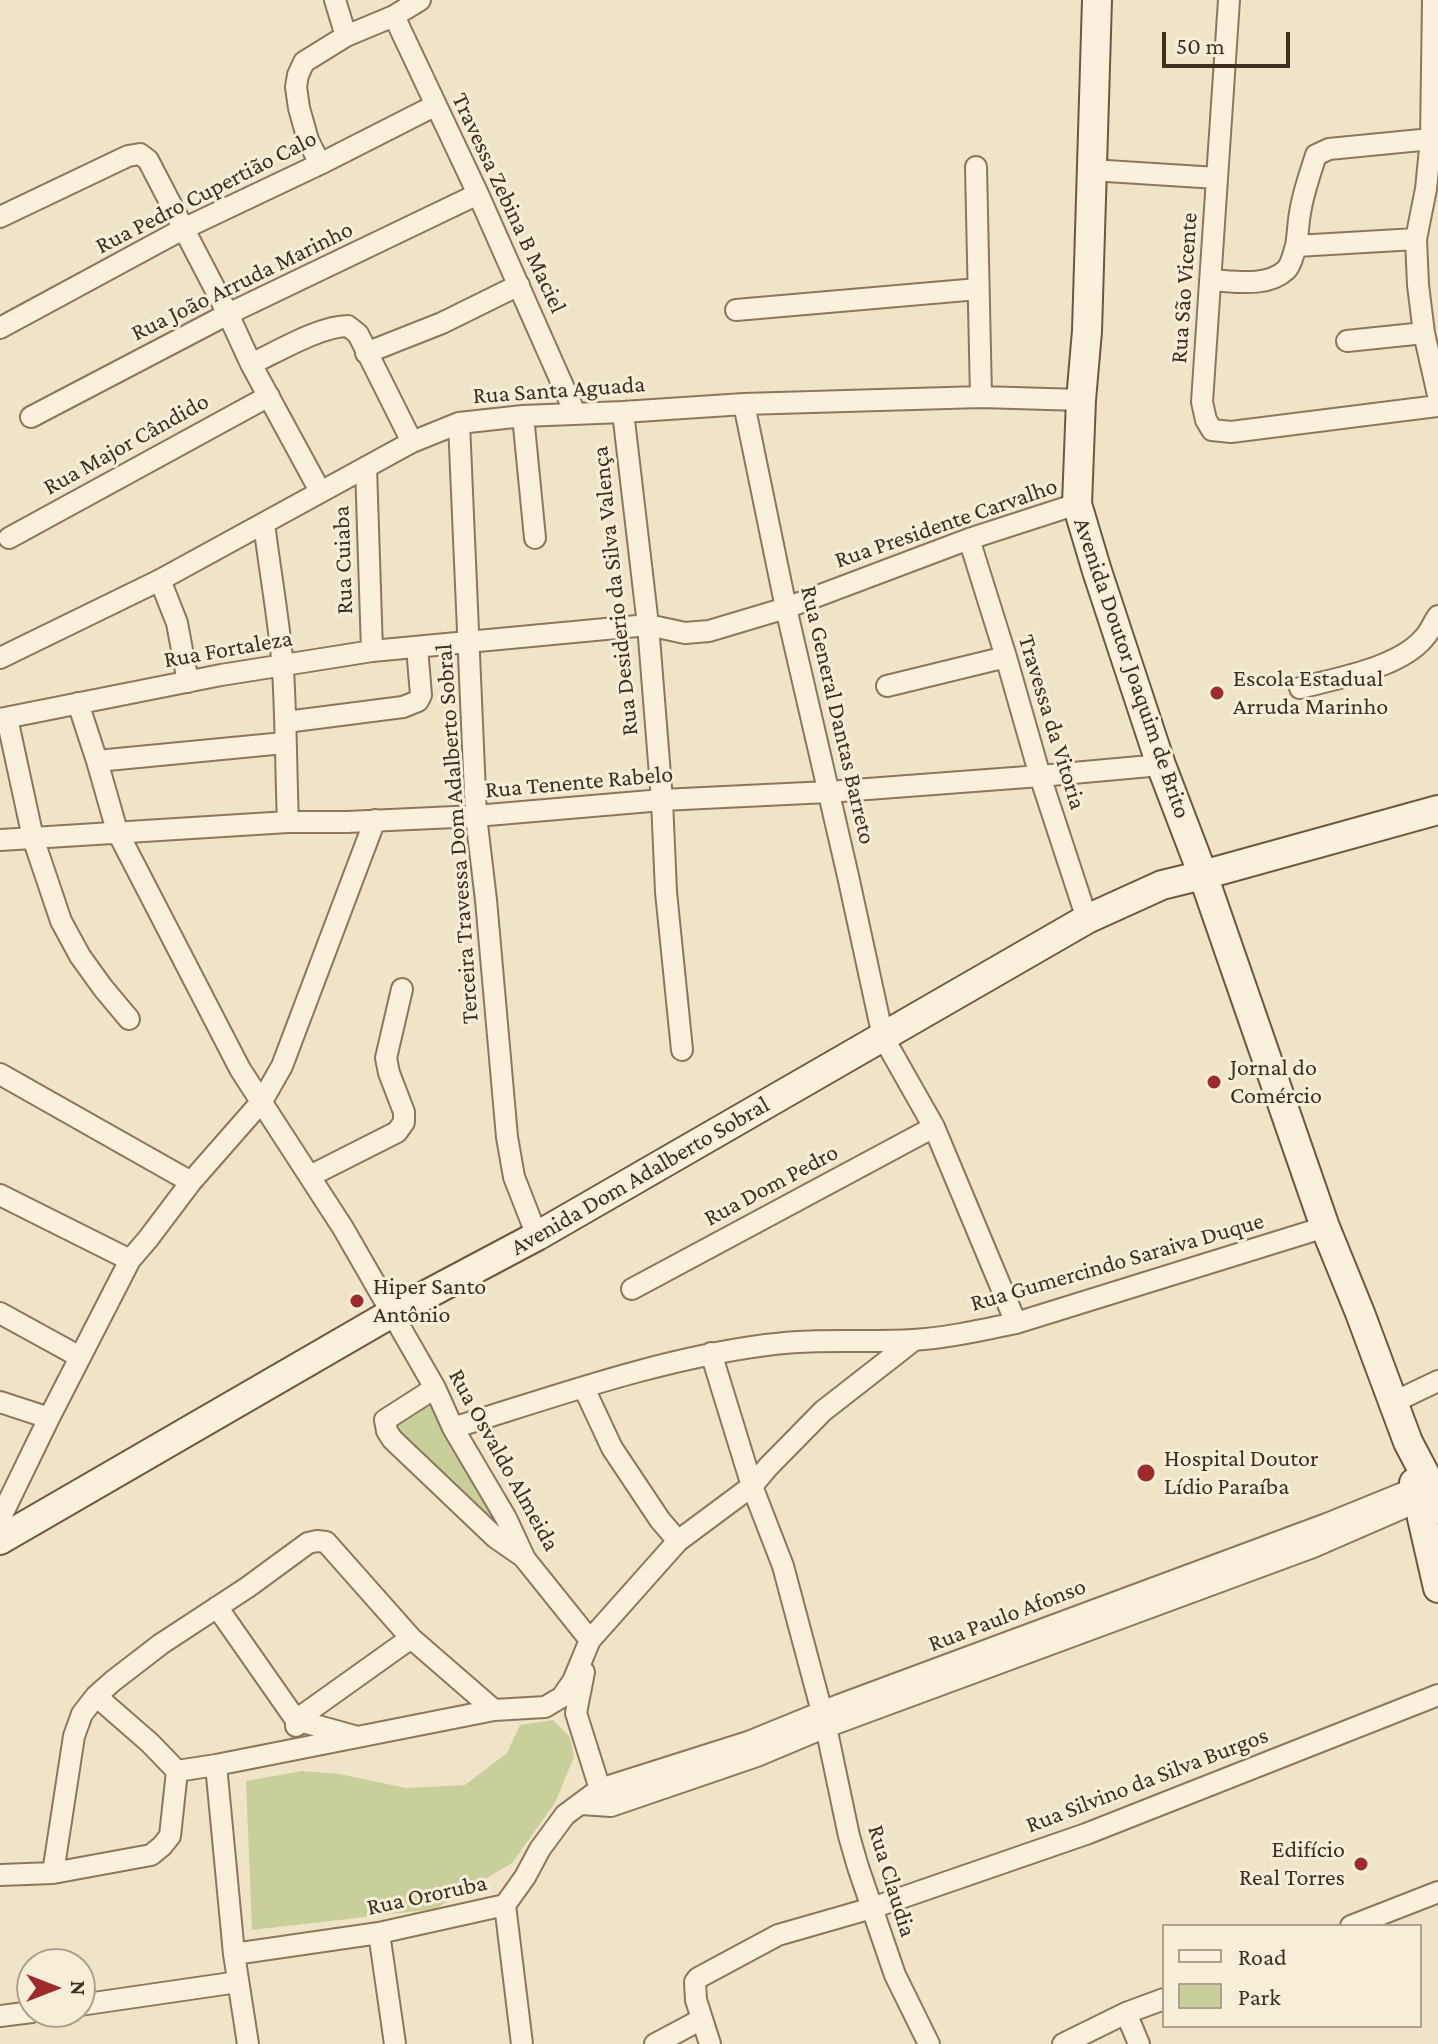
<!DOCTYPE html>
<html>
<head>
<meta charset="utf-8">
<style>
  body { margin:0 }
  #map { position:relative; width:1438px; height:2044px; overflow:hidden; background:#f0e4c8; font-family:"Crimson Pro",serif }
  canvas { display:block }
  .legend { position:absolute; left:1162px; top:1924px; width:260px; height:104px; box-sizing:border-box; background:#f7eed8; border:2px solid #ada18e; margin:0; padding:10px 14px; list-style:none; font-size:24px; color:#3d2e20 }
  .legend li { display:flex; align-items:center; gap:16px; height:40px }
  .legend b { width:40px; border:2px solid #ada18e }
  .north { position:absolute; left:16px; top:1948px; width:80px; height:80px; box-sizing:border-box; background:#f7eed8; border:2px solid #ada18e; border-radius:50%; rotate:90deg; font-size:22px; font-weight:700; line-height:32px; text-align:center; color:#3d2e20 }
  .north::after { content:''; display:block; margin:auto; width:28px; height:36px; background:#9e2a2b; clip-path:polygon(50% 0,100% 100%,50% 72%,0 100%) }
  .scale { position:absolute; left:1162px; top:32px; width:128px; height:36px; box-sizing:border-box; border:4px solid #3d2e20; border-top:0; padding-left:10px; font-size:24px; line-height:28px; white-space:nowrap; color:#3d2e20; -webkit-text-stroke:6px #f7eed8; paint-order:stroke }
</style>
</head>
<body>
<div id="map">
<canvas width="1438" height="2044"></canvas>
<ul class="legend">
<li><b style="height:10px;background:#faf1dc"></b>Road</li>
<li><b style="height:22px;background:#c9cf9b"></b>Park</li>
</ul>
<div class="north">N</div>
<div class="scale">50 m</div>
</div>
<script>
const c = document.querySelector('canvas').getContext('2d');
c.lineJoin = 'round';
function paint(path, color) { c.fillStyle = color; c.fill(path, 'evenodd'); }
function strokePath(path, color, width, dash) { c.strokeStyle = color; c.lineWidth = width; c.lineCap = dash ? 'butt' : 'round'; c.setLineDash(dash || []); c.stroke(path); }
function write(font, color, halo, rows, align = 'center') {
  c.font = font + ' "Crimson Pro",serif'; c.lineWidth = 6; c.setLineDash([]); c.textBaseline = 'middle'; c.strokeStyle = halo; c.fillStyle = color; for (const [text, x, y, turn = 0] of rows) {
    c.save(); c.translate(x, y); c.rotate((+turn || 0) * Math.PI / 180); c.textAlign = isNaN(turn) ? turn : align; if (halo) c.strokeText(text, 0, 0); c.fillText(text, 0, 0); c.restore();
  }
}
const green = new Path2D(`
  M435 1388 525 1559 392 1439 390 1415Z
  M553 1720 570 1737 574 1757 555 1803 512 1863 435 1909 252 1930 246 1781 302 1771 340 1774 406 1788 465 1785 507 1753 520 1725Z`);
const street = new Path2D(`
  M335 0 346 36
  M1229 0 1202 402 1206 420 1212 430 1231 432 1438 406
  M1433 0 1431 139 1426 189 1416 239 1418 285 1424 333 1438 395
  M394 16 478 194 575 413
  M320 164 308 140 299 108 296 87 298 75 304 62 346 36 394 16 420 0
  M976 167 981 397
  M1091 170 1217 178
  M0 217 128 156 140 154 148 160 228 314 251 364 320 491
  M1296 246C1298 235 1298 224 1300 213 1303 193 1310 174 1316 155L1329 149 1431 139
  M1210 280C1233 281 1267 288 1286 270 1292 264 1293 254 1296 246L1416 239
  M736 310 978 289
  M0 328 183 229 320 164 436 105
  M1347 341 1424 333
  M366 353 442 323 519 285
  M251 364C277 352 320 326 348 326L358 334 412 442
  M744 404 786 608 848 876 883 1037 934 1127 1016 1323
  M623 412 648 625 662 800 666 892 682 1050
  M523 416 535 538
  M31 417 228 314 478 194
  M459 423 476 816 486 900 507 1137 514 1177 537 1236
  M366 467 372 651
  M264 523C270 572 279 620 283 669 286 720 286 771 288 822
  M9 538 269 396
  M969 539 1006 657 1040 776 1087 919
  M160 580 177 623 188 682
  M0 658 160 580 412 442 459 423 523 416 623 412 744 404 981 397 1081 400
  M887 686 1006 657
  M1300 688C1337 678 1399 668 1424 638 1430 632 1433 623 1438 616
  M78 703 97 761 117 831 240 1069 343 1228 435 1388 453 1428 506 1518 525 1559 590 1640
  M7 718 33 838 61 921 80 956 103 988 129 1019
  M0 719 221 675 372 651 648 625 685 633 709 631 786 608 969 539 1077 504
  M286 722 403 707 418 701 421 695 417 647
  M97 761 284 743
  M0 840 288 822H347L476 816 662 800 828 792 1040 776 1161 765
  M0 1074 191 1182
  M310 1176 397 1132 404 1122V1112L389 1073 386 1058 402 989
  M0 1195 130 1260
  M632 1289 934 1127
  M0 1313 80 1357
  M711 1353 752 1486 783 1566 826 1727 849 1836 858 1867 895 1975 929 2044
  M435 1388 385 1420 387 1431 392 1439 496 1538 522 1556
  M584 1388 612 1448 660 1520 678 1541
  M0 1402 49 1418
  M1394 1402 1438 1381
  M453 1428C556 1396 659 1359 766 1345 815 1338 864 1343 913 1340 947 1338 982 1330 1016 1323L1325 1227
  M0 1519 49 1418 130 1260 148 1239 191 1182 262 1101 282 1066 375 820
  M217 1607 296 1720 354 1736
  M584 1672 576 1713 600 1789 605 1797
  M96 1696 150 1743 177 1771 216 1765 494 1710 545 1707 562 1697 573 1681 590 1640 678 1541 752 1486 768 1467 823 1411 914 1340
  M296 1726V1720L411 1638
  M216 1765 234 1954 248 2044
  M581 1804 611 1806 757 1756 826 1727 1313 1547 1428 1497
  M53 1873 74 1736 82 1714 96 1696 113 1681 161 1644 248 1587 308 1543 317 1541 326 1542 411 1638 494 1710
  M0 1875 53 1873 151 1855 162 1846 170 1836 177 1771
  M505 1905 522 2044
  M1351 1926 1438 1892
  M379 1933 395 2044
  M234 1954 379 1933 505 1905 525 1877 540 1849 565 1815 600 1789 748 1742 839 1705 1329 1523 1425 1484
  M80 2005 238 1982
  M1126 2013 1139 2044
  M0 2016 32 2012
  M655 2044 702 2019
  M710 2044 696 2000 695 1982 698 1978 778 1935 872 1908 1086 1834 1438 1695
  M1063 2044 1126 2013 1164 1999`);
const secondary = new Path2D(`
  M1097 0 1087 331 1081 400 1077 504 1097 571 1161 765 1203 875 1325 1227 1360 1313 1408 1442 1429 1482 1438 1509
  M1414 1483 1438 1588
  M0 1540 392 1313 537 1236 1087 919 1162 885 1203 875 1438 810`);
const markers = [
  [1217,693,8,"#9e2a2b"],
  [1214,1082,8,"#9e2a2b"],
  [357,1301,8,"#9e2a2b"],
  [1146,1473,10,"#9e2a2b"],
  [1361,1864,8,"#9e2a2b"]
];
const streetNames = [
  ["Rua Pedro Cupertião Calo",206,192,-27],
  ["Travessa Zebina B Maciel",509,203,65],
  ["Rua João Arruda Marinho",242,281,-26],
  ["Rua São Vicente",1184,288,-86],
  ["Rua Santa Aguada",559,390,-4],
  ["Rua Major Cândido",126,444,-29],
  ["Rua Presidente Carvalho",946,523,-19],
  ["Rua Cuiaba",343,560,-92],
  ["Rua Desiderio da Silva Valença",615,591,-96],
  ["Rua Fortaleza",228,649,-10],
  ["Avenida Doutor Joaquim de Brito",1132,668,71],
  ["Rua General Dantas Barreto",838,715,77],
  ["Travessa da Vitoria",1052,722,73],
  ["Rua Tenente Rabelo",579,782,-5],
  ["Terceira Travessa Dom Adalberto Sobral",457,834,-94],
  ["Avenida Dom Adalberto Sobral",640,1176,-30],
  ["Rua Dom Pedro",771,1185,-28],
  ["Rua Gumercindo Saraiva Duque",1117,1262,-16],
  ["Rua Osvaldo Almeida",504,1460,61],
  ["Rua Paulo Afonso",1007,1615,-21],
  ["Rua Silvino da Silva Burgos",1147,1780,-21],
  ["Rua Claudia",892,1881,73],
  ["Rua Ororuba",427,1895,-12]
];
const poiNames = [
  ["Escola Estadual",1233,679],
  ["Arruda Marinho",1233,707],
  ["Jornal do",1230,1068],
  ["Comércio",1230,1096],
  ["Hiper Santo",373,1287],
  ["Antônio",373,1315],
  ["Hospital Doutor",1164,1459],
  ["Lídio Paraíba",1164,1487],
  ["Edifício",1345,1850,"right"],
  ["Real Torres",1345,1878,"right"]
];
paint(green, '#c9cf9b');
strokePath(street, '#8d765c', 24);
strokePath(secondary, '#6f573f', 32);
strokePath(street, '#faf1dc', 20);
strokePath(secondary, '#faf1dc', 28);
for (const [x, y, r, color] of markers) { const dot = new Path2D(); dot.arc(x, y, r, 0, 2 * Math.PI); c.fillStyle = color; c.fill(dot); strokePath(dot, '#f7eed8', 3); }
write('24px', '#3d2e20', '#f7eed8', streetNames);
write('24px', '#3d2e20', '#f7eed8', poiNames, 'left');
</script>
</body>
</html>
